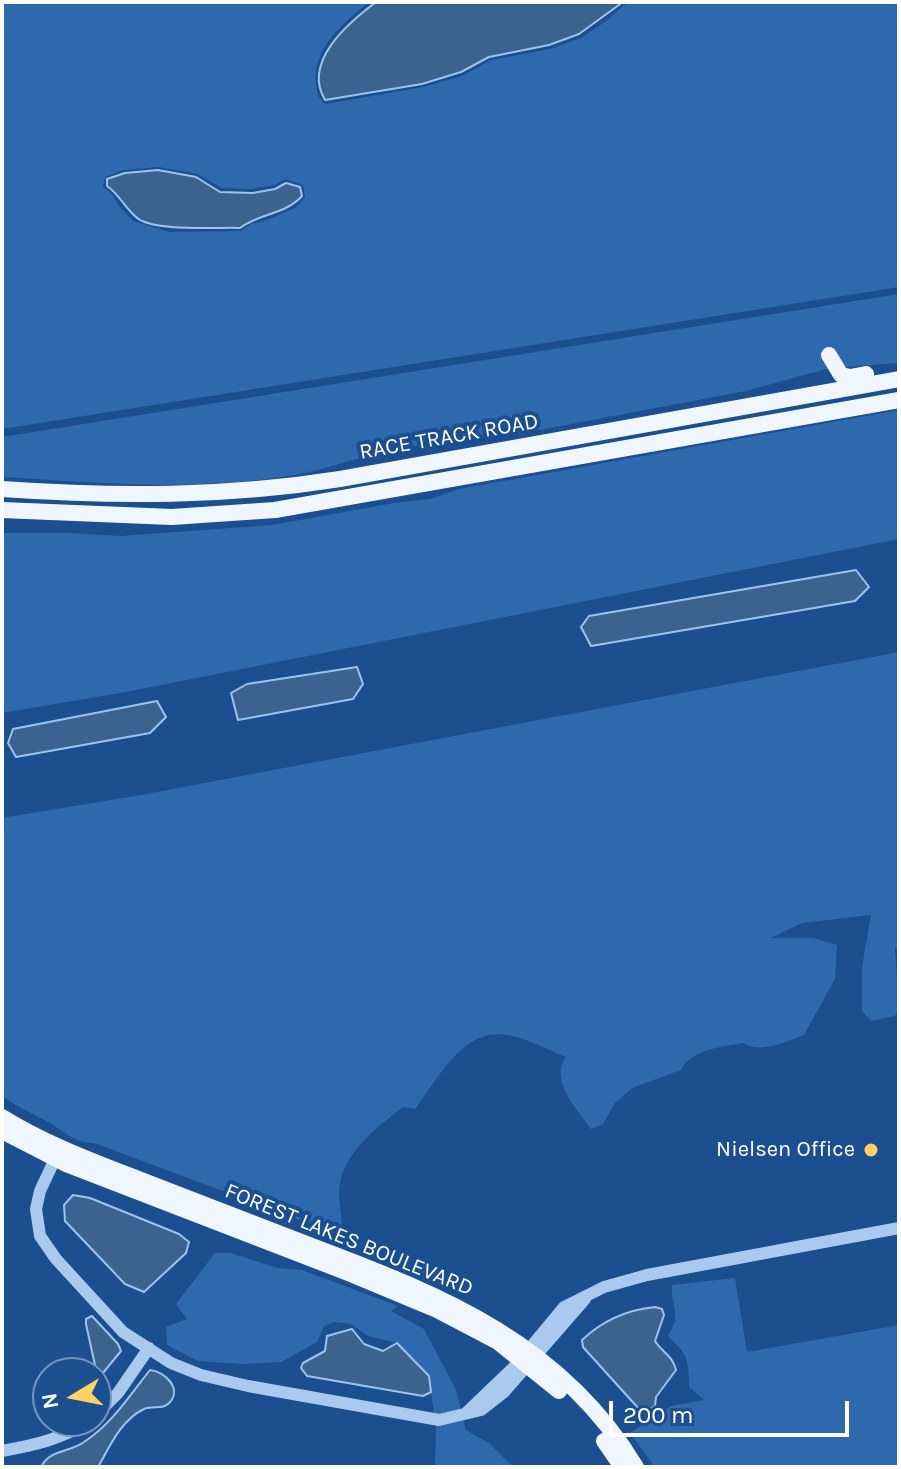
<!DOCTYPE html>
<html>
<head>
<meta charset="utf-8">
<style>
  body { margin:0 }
  #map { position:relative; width:901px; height:1469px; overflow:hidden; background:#1b4f8f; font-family:Karla,sans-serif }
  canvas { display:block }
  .frame { position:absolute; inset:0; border:4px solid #fff; pointer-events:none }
  .north { position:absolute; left:32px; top:1357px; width:80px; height:80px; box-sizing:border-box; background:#1b4f8f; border:2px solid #7695bc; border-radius:50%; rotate:260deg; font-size:22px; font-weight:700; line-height:32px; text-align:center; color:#fff }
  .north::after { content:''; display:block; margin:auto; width:28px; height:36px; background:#ffd166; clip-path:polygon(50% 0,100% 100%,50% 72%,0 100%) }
  .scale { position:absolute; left:609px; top:1401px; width:240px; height:36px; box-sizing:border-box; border:4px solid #fff; border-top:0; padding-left:10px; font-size:24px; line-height:28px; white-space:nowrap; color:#fff; -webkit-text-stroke:6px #1b4f8f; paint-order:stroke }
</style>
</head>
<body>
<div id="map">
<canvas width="901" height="1469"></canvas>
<div class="frame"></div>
<div class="north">N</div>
<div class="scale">200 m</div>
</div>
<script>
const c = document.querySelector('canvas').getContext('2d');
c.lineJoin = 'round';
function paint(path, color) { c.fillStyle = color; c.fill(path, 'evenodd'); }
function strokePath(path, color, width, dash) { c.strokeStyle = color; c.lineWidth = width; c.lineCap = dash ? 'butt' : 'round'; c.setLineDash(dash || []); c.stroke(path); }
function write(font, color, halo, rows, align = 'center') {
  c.font = font + ' Karla,sans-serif'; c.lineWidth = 8; c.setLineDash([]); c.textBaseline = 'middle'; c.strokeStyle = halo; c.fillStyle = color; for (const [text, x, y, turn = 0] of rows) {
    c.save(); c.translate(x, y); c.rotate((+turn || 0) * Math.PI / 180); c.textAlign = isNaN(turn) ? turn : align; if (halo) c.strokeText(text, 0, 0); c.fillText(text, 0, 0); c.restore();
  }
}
const green = new Path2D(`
  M2 2H370C345 20 312 49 316 83 317 92 318 99 326 104L423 87 462 76 491 60 550 49 581 38 606 21 628 2H899V287L2 429ZM158 167 198 174 221 188 252 189 274 185 286 179 303 185 305 197 295 208 267 220 251 224 241 231 169 232 133 221 118 205 113 195 103 187 105 177 124 170Z
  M899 294V363L830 368 746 391 497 438C458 437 403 447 365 457 343 462 322 470 300 474 203 492 100 483 2 477V437Z
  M899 410V539L126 692 2 713V533H69L121 536 272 525 394 503 430 499 459 489Z
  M899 652V952L895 947 899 1009 895 1016 871 1021 862 1011V967L871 915 802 923 771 938H813L837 945 835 979 804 1035C785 1042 761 1054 743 1043 722 1047 692 1049 681 1070L632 1088 615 1103 603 1124 591 1129C577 1109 549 1081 566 1057 548 1050 527 1038 507 1035 463 1027 438 1079 415 1109L403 1107C376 1128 341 1154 339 1191 339 1205 343 1220 342 1235L339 1237 287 1215 94 1143C74 1143 64 1131 48 1122 32 1113 17 1107 2 1096V818L141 795Z
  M215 1253H231L278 1268 302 1270 398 1306 391 1311 424 1329 456 1390 461 1410 434 1415 429 1376 397 1343 368 1336 351 1324 335 1322 324 1326 317 1342 281 1362 242 1364 198 1361 167 1345 166 1327 187 1319 176 1304Z
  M735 1278 747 1352 899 1325V1467H655L630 1433 671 1406 704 1400 689 1387C689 1376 689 1360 682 1351 678 1345 672 1342 668 1335 683 1314 670 1307 672 1285Z
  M463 1418 466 1430 489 1443 513 1467H435L436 1423Z`);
const water = new Path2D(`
  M376 2H623L579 34 549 45 489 57 461 72 422 84 325 100C302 62 348 23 376 2Z
  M158 170 196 177 220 192 253 193 275 189 286 183 300 187 302 196C285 215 259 213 240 228 217 227 151 232 136 217 125 208 119 194 107 186V179L125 173Z
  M856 570 869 587 855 601 591 646 581 627 589 616Z
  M357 667 363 684 353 699 238 720 231 693 247 684Z
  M157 701 166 717 150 733 16 757 8 743 13 729Z
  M73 1195 90 1198 179 1234 189 1242 186 1253 144 1292 125 1284 65 1221 64 1205Z
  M655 1307 662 1309 664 1315 655 1341C662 1352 673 1356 676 1370L656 1397 655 1406 648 1410 639 1409 583 1347 582 1340C603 1320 626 1310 655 1307Z
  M92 1316 118 1344 121 1351 98 1379 86 1324V1319Z
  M352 1329 364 1344 383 1351 397 1343 429 1376 431 1392 423 1396 307 1376 301 1368 303 1363 325 1351 327 1336Z
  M150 1370C165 1371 184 1390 168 1404 162 1410 152 1405 144 1409 121 1420 110 1446 98 1467H41C50 1449 69 1453 84 1442 111 1425 130 1395 150 1370Z`);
const minor = new Path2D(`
  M55 1159 40 1191 36 1209 40 1236 56 1259 123 1332 171 1363 201 1375 248 1386 439 1420 481 1410 504 1392 585 1299
  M466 1413 515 1366 564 1307 604 1287 647 1275 899 1228
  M96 1415 118 1393 149 1348
  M2 1451C35 1445 62 1439 90 1421`);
const major = new Path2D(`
  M829 355 841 375 850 377 866 374
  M2 489C117 497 226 497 340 479L899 379
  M2 510 172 517 275 510 899 400
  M2 1117C47 1145 97 1163 146 1182 203 1204 260 1226 317 1248 444 1296 562 1344 636 1467
  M2 1131 66 1164 351 1274 435 1309 498 1342 559 1391
  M604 1441 622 1467`);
const markers = [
  [871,1150,8,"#ffd166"]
];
const streetNames = [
  ["RACE TRACK ROAD",449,437,-10],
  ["FOREST LAKES BOULEVARD",349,1240,22]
];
const poiNames = [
  ["Nielsen Office",855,1150]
];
paint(green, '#2e69ad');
paint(water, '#3c6290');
strokePath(water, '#9cc4f0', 2);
strokePath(minor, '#a9c9ee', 12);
strokePath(major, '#f0f6ff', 16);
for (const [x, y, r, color] of markers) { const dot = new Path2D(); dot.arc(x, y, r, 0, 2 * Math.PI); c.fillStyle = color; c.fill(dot); strokePath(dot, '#1b4f8f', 3); }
write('22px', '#fff', '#1b4f8f', streetNames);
write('22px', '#fff', '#1b4f8f', poiNames, 'right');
</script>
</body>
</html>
